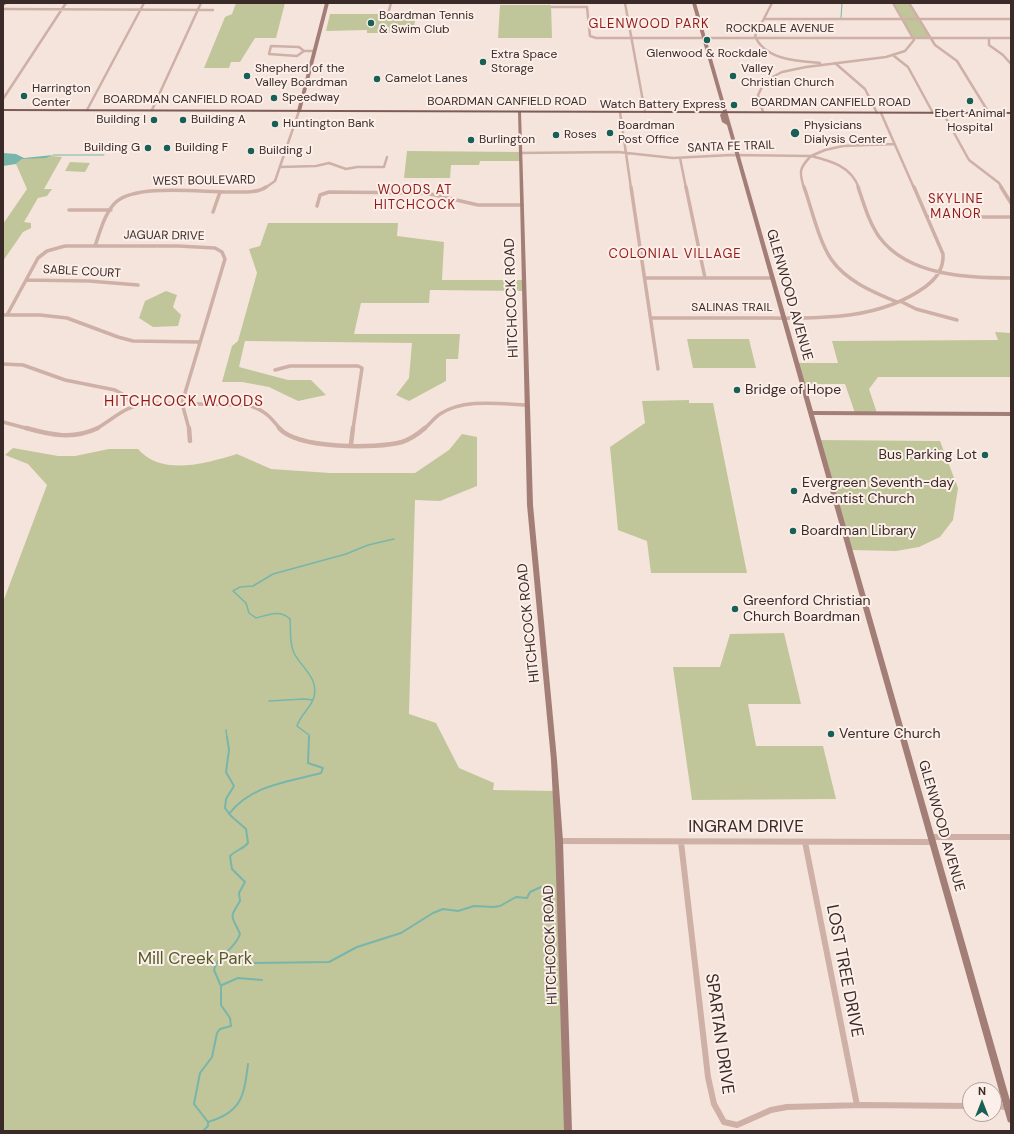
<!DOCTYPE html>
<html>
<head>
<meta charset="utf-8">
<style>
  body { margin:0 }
  #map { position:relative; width:1014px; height:1134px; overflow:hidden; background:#f5e4dc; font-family:"DM Sans",sans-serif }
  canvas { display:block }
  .frame { position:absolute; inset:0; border:4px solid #3a2a28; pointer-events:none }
  .north { position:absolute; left:962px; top:1082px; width:40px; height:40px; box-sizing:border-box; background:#fcefe9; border:1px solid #aea09c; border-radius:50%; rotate:0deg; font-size:11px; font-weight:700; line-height:16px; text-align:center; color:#3a2a28 }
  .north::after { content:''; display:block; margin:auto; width:14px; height:18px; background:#186056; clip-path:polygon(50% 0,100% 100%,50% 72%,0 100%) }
</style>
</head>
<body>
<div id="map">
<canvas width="1014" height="1134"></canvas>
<div class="frame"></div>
<div class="north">N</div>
</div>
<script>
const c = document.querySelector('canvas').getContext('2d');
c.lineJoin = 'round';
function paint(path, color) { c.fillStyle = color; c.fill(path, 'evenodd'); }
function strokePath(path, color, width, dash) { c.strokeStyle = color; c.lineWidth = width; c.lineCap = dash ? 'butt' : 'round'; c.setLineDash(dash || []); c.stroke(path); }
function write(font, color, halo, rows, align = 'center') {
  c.font = font + ' "DM Sans",sans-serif'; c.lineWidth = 4; c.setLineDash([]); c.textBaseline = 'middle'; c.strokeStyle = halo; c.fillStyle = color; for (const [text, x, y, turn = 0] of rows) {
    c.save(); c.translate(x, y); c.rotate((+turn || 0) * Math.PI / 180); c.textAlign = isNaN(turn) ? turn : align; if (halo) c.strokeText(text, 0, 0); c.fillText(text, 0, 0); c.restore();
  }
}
const green = new Path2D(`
  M236 3H285L276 38H255L240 62H231L229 68H204L225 17 232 14Z
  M893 3H909L930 38H913Z
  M500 5H551L552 38H498Z
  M330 14H416L413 33H367V30L326 31Z
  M407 151 520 152V161H480L479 165H451L450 178H404Z
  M52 156 62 157 44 189H52L47 196 38 198 24 222 31 223V228L23 232 3 261V224L27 189 16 164 22 159Z
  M70 162 90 163 85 172 65 171Z
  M268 223H398L397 236 444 242 442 280H524V291L430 290 429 303H361L354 334H460L458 359H446V381L409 401 396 395 409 378 412 343 245 341 239 367 288 380H311L326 395 298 401 269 387 242 382H222L232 346 238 341 257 273 249 249 260 246Z
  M166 291 177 295 173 307 181 315 178 326 153 327 139 318 145 301Z
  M995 332 1011 333V377H878L869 389 877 413H855L845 384H801L795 363H838L832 341 998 340Z
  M687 339H749L756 368H693Z
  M689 400V403H713L747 573H651L647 541 618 530 610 447 645 423 642 401Z
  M462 434 477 437V486L440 501 415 500 409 714 436 723 459 768 494 783 493 790 556 791 568 1131H3V602L47 485 28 464 5 455 13 448 58 456H75L109 449H138C162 477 207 463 237 454L271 469 330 473H415L449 450Z
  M817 440 940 441 958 488 953 520 940 537 919 547 896 551 850 550Z
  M784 633 801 704H748L756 746H823L836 799 692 800 673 667H720L730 634Z`);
const water = new Path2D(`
  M3 153 16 154 24 158 53 155 46 158 22 159 16 164 3 166Z`);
const streamFar2 = new Path2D(`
  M841 18 842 3
  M53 155H104`);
const streamFar1 = new Path2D(`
  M269 701 304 699 313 700
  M226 730 227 738
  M309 738V735L297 726C300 715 311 708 314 697 319 678 301 667 294 653 289 643 291 630 290 619 280 609 268 615 256 618L249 613 246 603 233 591 240 587 253 586 273 574 346 554 368 545 394 539`);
const stream = new Path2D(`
  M229 814C251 785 288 782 321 773L323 768 308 763 309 737
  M223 957 255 963 329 962 357 947 401 933 433 913 443 909 458 911 474 906 494 907 500 906 516 897 527 898 530 892 541 887
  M222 985 238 978 262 980
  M208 1122C242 1112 244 1096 248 1064
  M203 1131 208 1126V1122L194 1104 200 1073 212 1057 217 1033 220 1029 231 1026 230 1018 221 1005V986L214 970C217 955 235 950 240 934 232 915 228 920 240 901L239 893 245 882 232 869 230 856C236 850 243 849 248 843L246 829 231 816 225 808 226 799 234 786 226 772 229 750 227 737`);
const streetFar3 = new Path2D(`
  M625 3 645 112
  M772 3 755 36C765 60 797 61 820 63
  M909 3 935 45 957 61 989 113
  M552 7H587L590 36 596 38H1011
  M3 9 213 10
  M388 14 391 3
  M764 19H1011
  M989 38V45L1003 55 1011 64
  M271 46 299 47 304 51 297 56 269 54Z
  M304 51H314
  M894 56 908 67 933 113
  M835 63 865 89 877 113
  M3 99 66 3
  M87 110 144 3
  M152 110 201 3
  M620 112 631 188
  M763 112 758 95 765 81 782 72 806 67 886 57 905 51 914 40 893 3
  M881 113 914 188
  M943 113 969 160 999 183 1002 188
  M520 153 618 152 673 158 731 155 811 156 825 150 843 146 894 144
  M680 158 686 188
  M280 167 316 166 329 163 346 169 357 167H384L387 157
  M265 188 275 181 299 111
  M804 188C799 172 799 168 811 156 831 161 851 166 859 188`);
const streetFar2 = new Path2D(`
  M631 187 658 369
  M686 187 705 278
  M804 187C812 209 818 239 831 259 846 281 873 292 897 302
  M858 187C864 204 869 223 880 238 909 276 968 278 1011 278
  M1001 187 1011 203
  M317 206 320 195 329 192 426 193 478 205H522
  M69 210H111
  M213 212 220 192
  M927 217H1011
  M95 246C100 232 105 212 116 202 137 183 205 193 233 192 244 192 258 193 266 187
  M645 278H771
  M26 280 89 281 138 285
  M900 301 916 309 957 320
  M3 315H40L67 318 118 337 133 341 200 342
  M7 315 38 258 47 251 65 246H178L215 248 222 252 225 259 182 403 189 429
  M651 318C685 318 718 318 752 318 810 318 875 323 925 287 936 279 944 268 943 254L914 187
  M3 364 23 365 65 380 115 390 126 396 133 406
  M275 370 290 366H358L362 368 353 429
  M3 422 29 429
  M96 429C117 417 123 406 150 403L247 405C263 409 270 416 280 429
  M424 429C430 424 434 418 440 414 464 398 500 404 527 405`);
const streetFar1 = new Path2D(`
  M26 428C51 435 73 440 98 428
  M189 428 190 441
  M279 428C297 449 376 449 402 442 411 439 418 434 425 428
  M351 444 353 428`);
const street = new Path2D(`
  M931 837H1011
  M559 841 933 842
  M681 842 708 1077 714 1104 724 1122 737 1125 771 1110 787 1107 863 1105 970 1106
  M805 842 857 1105
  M994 1106 1007 1107`);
const secondary = new Path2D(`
  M4 3H8L3 6Z
  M325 3H329L301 111 299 112 297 111Z
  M692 3H696L813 411 1011 412V416L814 415 1011 1104V1123L1008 1122 1007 1119 727 125 722 122 720 115 723 111Z
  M518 111 521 112 533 505 557 760 563 841 572 1131H564L555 841 551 760 527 505Z`);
const primary = new Path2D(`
  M3 109 1011 112V114L3 111Z`);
const markers = [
  [371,23,4,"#186056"],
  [707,40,4,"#186056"],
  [483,62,4,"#186056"],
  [247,76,4,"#186056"],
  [733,76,4,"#186056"],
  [377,79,4,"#186056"],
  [24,96,4,"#186056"],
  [274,98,4,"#186056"],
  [970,101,4,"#186056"],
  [734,105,4,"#186056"],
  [154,120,4,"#186056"],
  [183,120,4,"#186056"],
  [275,124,4,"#186056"],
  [610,133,4,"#186056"],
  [795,133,5,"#186056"],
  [556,135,4,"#186056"],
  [471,140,4,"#186056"],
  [148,148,4,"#186056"],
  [167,148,4,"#186056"],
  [251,151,4,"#186056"],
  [737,390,4,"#186056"],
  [985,455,4,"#186056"],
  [794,491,4,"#186056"],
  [793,531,4,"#186056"],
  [735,609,4,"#186056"],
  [831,734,4,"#186056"]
];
const farPoinames = [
  ["Boardman Tennis",379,16],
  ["& Swim Club",379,30],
  ["Glenwood & Rockdale",707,54,"center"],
  ["Extra Space",491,55],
  ["Storage",491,69],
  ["Shepherd of the",255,69],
  ["Valley Boardman",255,83],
  ["Valley",741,69],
  ["Christian Church",741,83],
  ["Camelot Lanes",385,79],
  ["Harrington",32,89],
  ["Center",32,103],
  ["Speedway",282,98],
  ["Watch Battery Express",726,105,"right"],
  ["Ebert Animal",970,114,"center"],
  ["Hospital",970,128,"center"],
  ["Building I",146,120,"right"],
  ["Building A",191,120],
  ["Huntington Bank",283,124],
  ["Boardman",618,126],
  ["Post Office",618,140],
  ["Physicians",804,126],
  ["Dialysis Center",804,140],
  ["Roses",564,135],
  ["Burlington",479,140],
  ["Building G",140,148,"right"],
  ["Building F",175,148],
  ["Building J",259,151]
];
const farStreetnames = [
  ["ROCKDALE AVENUE",780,29],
  ["BOARDMAN CANFIELD ROAD",183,100],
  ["BOARDMAN CANFIELD ROAD",507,102],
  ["BOARDMAN CANFIELD ROAD",831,103],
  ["SANTA FE TRAIL",731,147,-2],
  ["WEST BOULEVARD",204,181,-1],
  ["JAGUAR DRIVE",164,236,1],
  ["SABLE COURT",82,272,3],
  ["SALINAS TRAIL",732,308]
];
const farNeighbourhoodnames = [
  ["GLENWOOD PARK",649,25],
  ["WOODS AT",415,191],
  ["HITCHCOCK",415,206],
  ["SKYLINE",956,200],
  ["MANOR",956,215],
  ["COLONIAL VILLAGE",675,255]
];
const streetNames = [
  ["GLENWOOD AVENUE",789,295,74],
  ["HITCHCOCK ROAD",512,298,-92],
  ["HITCHCOCK ROAD",529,623,-96],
  ["GLENWOOD AVENUE",941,826,74],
  ["HITCHCOCK ROAD",551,945,-92]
];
const poiNames = [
  ["Bridge of Hope",745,390],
  ["Bus Parking Lot",977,455,"right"],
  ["Evergreen Seventh-day",802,483],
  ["Adventist Church",802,499],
  ["Boardman Library",801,531],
  ["Greenford Christian",743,601],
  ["Church Boardman",743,617],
  ["Venture Church",839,734]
];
const neighbourhoodNames = [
  ["HITCHCOCK WOODS",184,402]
];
const nearStreetnames = [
  ["INGRAM DRIVE",746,828],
  ["LOST TREE DRIVE",844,971,79],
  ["SPARTAN DRIVE",719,1034,82]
];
const nearParknames = [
  ["Mill Creek Park",195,960]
];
paint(green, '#c0c69a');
paint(water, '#78b5ab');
strokePath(streamFar2, '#78b5ab', 1);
strokePath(streamFar1, '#78b5ab', 1.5);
strokePath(stream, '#78b5ab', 2);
strokePath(streetFar3, '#ceb0a6', 2.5);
strokePath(streetFar2, '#ceb0a6', 3.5);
strokePath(streetFar1, '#ceb0a6', 4.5);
strokePath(street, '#ceb0a6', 6);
paint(secondary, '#a27e77');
paint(primary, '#7d5c57');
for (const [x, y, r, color] of markers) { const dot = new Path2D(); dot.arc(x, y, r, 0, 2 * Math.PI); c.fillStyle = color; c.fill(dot); strokePath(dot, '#fcefe9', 1.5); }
write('12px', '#3a2a28', '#fcefe9', farPoinames, 'left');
write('12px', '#3a2a28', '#fcefe9', farStreetnames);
c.letterSpacing = '1px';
write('13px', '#921b18', '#fcefe9', farNeighbourhoodnames);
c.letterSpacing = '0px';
write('14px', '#3a2a28', '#fcefe9', streetNames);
write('14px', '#3a2a28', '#fcefe9', poiNames, 'left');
c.letterSpacing = '1px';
write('15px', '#921b18', '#fcefe9', neighbourhoodNames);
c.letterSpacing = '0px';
write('17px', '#3a2a28', '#fcefe9', nearStreetnames);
write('17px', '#535b29', '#fcefe9', nearParknames);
</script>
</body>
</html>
